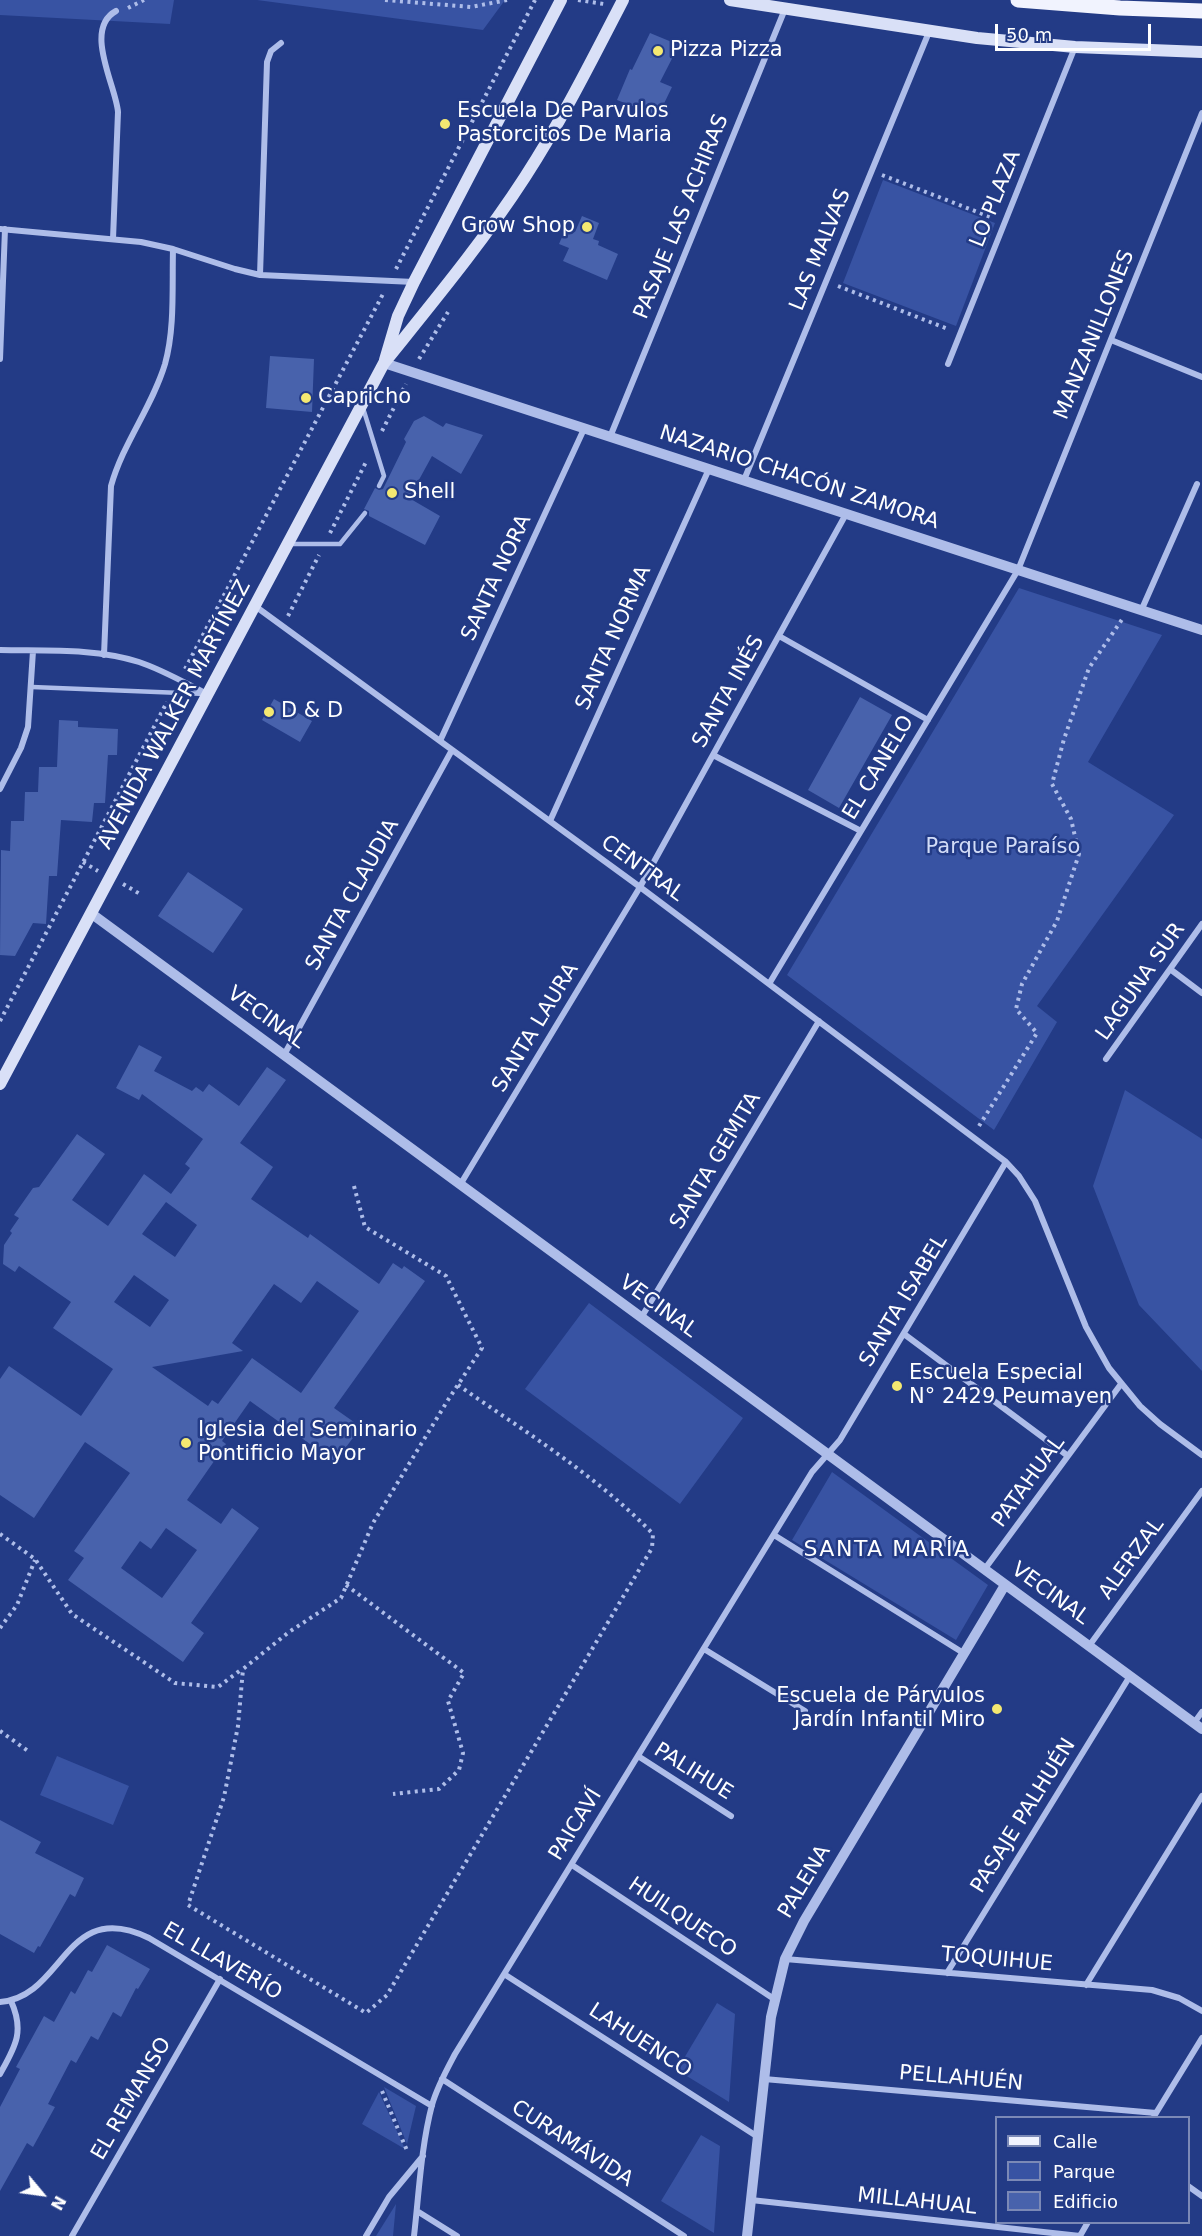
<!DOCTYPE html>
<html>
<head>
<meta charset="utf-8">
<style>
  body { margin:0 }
  #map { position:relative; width:1202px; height:2236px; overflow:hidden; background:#233b86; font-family:"DejaVu Sans",sans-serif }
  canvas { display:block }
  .legend { position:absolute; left:995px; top:2116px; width:195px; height:108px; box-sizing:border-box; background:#233b86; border:2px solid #7b89b6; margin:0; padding:8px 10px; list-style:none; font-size:18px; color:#fff }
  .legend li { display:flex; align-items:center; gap:12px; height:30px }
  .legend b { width:30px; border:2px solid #7b89b6 }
  .north { position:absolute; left:12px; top:2164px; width:60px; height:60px; -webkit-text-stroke:4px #233b86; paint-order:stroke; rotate:119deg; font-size:16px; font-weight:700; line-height:24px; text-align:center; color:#fff }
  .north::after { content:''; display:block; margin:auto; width:21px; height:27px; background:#fff; clip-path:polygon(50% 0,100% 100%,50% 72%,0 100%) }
  .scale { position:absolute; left:995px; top:24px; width:156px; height:27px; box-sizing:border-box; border:3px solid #fff; border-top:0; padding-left:8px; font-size:18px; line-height:21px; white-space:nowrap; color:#fff; -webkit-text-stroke:4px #233b86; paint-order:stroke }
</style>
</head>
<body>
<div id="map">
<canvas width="1202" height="2236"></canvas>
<ul class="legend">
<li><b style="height:8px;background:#f1f3fe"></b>Calle</li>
<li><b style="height:16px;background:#3853a3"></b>Parque</li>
<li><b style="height:16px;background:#4862ac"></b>Edificio</li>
</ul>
<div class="north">N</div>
<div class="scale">50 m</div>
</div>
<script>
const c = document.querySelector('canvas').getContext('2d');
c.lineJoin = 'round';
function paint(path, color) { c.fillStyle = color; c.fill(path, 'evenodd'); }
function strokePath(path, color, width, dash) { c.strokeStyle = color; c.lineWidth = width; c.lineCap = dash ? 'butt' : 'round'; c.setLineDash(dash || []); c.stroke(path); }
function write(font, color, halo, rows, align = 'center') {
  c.font = font + ' "DejaVu Sans",sans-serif'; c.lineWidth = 5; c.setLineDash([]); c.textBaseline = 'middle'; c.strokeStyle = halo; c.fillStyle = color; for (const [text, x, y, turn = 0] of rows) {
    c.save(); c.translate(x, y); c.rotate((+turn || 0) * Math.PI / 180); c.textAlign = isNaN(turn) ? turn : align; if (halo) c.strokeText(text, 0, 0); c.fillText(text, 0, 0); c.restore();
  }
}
const green = new Path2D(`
  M0 0H174L170 24 0 15Z
  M257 0H505L483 30Z
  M883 180 995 223 956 326 843 283Z
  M1019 588 1162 635 1088 762 1174 815 1037 1006 1057 1022 994 1130 787 975Z
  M1125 1090 1202 1139V1371L1139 1305 1093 1186Z
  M589 1303 743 1418 680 1504 525 1389Z
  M832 1472 988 1585 956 1640 792 1540Z
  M57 1756 129 1786 113 1825 40 1795Z
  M717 2003 735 2014 729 2102 677 2070Z
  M384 2087 416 2106 407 2144Z
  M379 2092 405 2149 362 2124Z
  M701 2135 720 2146 714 2233 661 2201Z
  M396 2204 393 2236H376Z`);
const building = new Path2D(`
  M650 33 679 45 660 82 672 87 658 116 617 100 630 69 632 70Z
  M582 216 599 223 593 239 599 241 598 245 618 254 607 280 563 261 569 248 559 244 566 228 575 232Z
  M270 356 314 359 312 412 266 408Z
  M424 416 443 427 446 423 483 435 461 474 432 456 409 498 440 516 425 545 369 516V511L364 509 375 488 379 490 383 489 406 442 404 439 414 421Z
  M860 697 892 715 839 808 808 790Z
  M274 699 312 721 300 742 262 720Z
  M59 720 78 721V727L118 729 117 755H108L105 803H94L92 822 61 820 57 876H49L46 924 33 923 15 956 0 955 1 850 10 851 11 821H24L25 792H38L39 767H57Z
  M188 872 243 909 213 953 158 916Z
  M139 1045 162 1057 154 1071 192 1091 196 1087 203 1092 209 1084 239 1106 267 1067 286 1080 240 1143 273 1167 251 1199 308 1238 310 1234 379 1284 393 1263 402 1269 404 1266 425 1281 334 1408 361 1427 335 1462 250 1401 222 1441 226 1444 187 1500 221 1524 232 1508 259 1528 191 1623 204 1633 183 1662 68 1580 84 1558 74 1551 130 1473 85 1442 34 1518 0 1495V1379L9 1366 81 1416 113 1369 53 1328 71 1302 19 1266 15 1272 3 1264 4 1245 12 1233 10 1231 19 1218 14 1215 33 1188 39 1187 77 1134 105 1154 72 1200 108 1226 144 1174 171 1194 190 1168 185 1164 203 1139 142 1094 139 1100 116 1088ZM166 1202 197 1225 175 1257 142 1234ZM134 1275 169 1300 150 1327 114 1302ZM317 1281 359 1311 301 1393 252 1358 218 1404 212 1400 208 1406 152 1367 243 1351 232 1343 274 1284 301 1303ZM166 1528 197 1550 162 1598 121 1568 140 1541 151 1549Z
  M0 1820 41 1842 35 1853 84 1878 75 1897 70 1894 40 1947 38 1946 34 1953 0 1934Z
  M107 1945 150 1969 138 1989 136 1988 121 2017 113 2012 98 2040 91 2036 76 2063 71 2060 48 2104 55 2107 33 2147 27 2143 0 2191V2107L20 2069 16 2067 44 2016 54 2022 71 1991 75 1994 88 1970 92 1972Z`);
const path = new Path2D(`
  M385 0 471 7 507 0
  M578 0 604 4
  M128 8 144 0
  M882 175 993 218
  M396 269 535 0
  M838 286 948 329
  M419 359 448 312
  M382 431 406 384
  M330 533 366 462
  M288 616 319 555
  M185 669 383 294
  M83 862 98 871
  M123 884 140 894
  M0 1021 167 702
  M979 1126 1037 1033 1016 1009 1022 984 1057 921 1079 854 1071 819 1052 784 1064 739 1089 668 1123 618
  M354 1186 365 1227 446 1276 482 1348 448 1400 373 1523 341 1598 289 1632 243 1669 238 1726 224 1797 188 1905 366 2013 387 1995 652 1548 653 1534C597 1476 524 1431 458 1385
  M0 1534 35 1559 72 1614 175 1683 218 1687 242 1669
  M346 1585 464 1673 448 1701 463 1753 459 1770 439 1789 393 1794
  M0 1628 17 1605 35 1560
  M0 1731 28 1751
  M382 2091 408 2153`);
const service = new Path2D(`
  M363 408 384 476 379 486
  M291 544H340L365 513
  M32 687 206 694`);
const minor = new Path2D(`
  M0 229 141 242 173 249 235 269 260 275 414 282
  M113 239 118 112C116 86 83 29 116 11
  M260 275 267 62 271 51 281 43
  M1111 340 1202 377
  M0 359 5 229
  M948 364 1075 47
  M610 437 785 9
  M744 480 929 32
  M255 606 640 887 1006 1162 1019 1176 1035 1201 1086 1327 1109 1368 1140 1406 1160 1424 1202 1455
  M1141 611 1197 484
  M779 636 928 720
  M0 650C46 651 95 648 139 662 163 670 185 683 207 694
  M104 655 111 486C123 443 152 407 165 364 175 328 172 287 173 249
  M440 741 584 429
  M713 755 861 831
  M0 789 21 748 28 727 33 651
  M550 821 709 469
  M1170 969 1202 993
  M769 984 1018 570 1202 113
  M284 1055 452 750
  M1106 1059 1202 924
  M460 1185 640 887 846 514
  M641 1318 819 1021
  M904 1334 1068 1456
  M774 1535 965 1654
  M984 1570 1121 1384
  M1089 1646 1202 1491
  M704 1649 805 1711
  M1194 1723 1202 1712
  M638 1756 731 1816
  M572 1865 774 1999
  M785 1959 1152 1990 1179 1998 1202 2011
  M947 1973 1130 1676
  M504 1974 758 2137
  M1086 1985 1202 1796
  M0 2002C65 1997 64 1897 149 1938L432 2106
  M0 2074C15 2047 25 2032 11 2001
  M442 2079 684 2236
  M764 2079 1156 2113
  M1153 2118 1202 2038
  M1188 2186 1202 2196
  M751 2200 1080 2236
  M417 2211 457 2236
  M72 2236 220 1979
  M366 2236 389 2197 423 2156
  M414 2236C419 2193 421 2147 432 2105 437 2087 446 2071 455 2054L812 1472 840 1440 1006 1162
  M1080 2236 1088 2222`);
const tertiary = new Path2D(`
  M384 363 1202 630
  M92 914 1202 1729
  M747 2236 771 2017 785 1959 804 1921 1005 1585`);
const secondary = new Path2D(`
  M730 0 977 38 1075 47 1202 52
  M385 360 398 316 414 282 561 0
  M0 1084 384 363C433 302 483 242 525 177 562 120 592 60 623 0`);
const primary = new Path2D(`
  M1018 0 1120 8 1202 11`);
const markers = [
  [658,51,6,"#f4e871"],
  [445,124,6,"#f4e871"],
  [587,227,6,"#f4e871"],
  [306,398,6,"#f4e871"],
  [392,493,6,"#f4e871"],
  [269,712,6,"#f4e871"],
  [897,1386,6,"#f4e871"],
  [186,1443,6,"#f4e871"],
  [997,1709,6,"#f4e871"]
];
const poiNames = [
  ["Pizza Pizza",670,51],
  ["Escuela De Parvulos",457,112],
  ["Pastorcitos De Maria",457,136],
  ["Grow Shop",575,227,"right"],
  ["Capricho",318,398],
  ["Shell",404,493],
  ["D & D",281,712],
  ["Escuela Especial",909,1374],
  ["N° 2429 Peumayen",909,1398],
  ["Iglesia del Seminario",198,1431],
  ["Pontificio Mayor",198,1455],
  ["Escuela de Párvulos",985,1697,"right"],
  ["Jardín Infantil Miro",985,1721,"right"]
];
const streetNames = [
  ["LO PLAZA",996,199,-68],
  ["PASAJE LAS ACHIRAS",682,217,-68],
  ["LAS MALVAS",821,250,-68],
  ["MANZANILLONES",1095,335,-68],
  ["NAZARIO CHACÓN ZAMORA",799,478,18],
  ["SANTA NORA",497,578,-65],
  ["SANTA NORMA",614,638,-66],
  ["SANTA INÉS",729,692,-61],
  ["AVENIDA WALKER MARTÍNEZ",175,715,-62],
  ["EL CANELO",879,768,-59],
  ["CENTRAL",642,869,36],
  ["SANTA CLAUDIA",353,895,-61],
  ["LAGUNA SUR",1141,982,-55],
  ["VECINAL",266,1018,36],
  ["SANTA LAURA",536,1028,-59],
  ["SANTA GEMITA",716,1161,-59],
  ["SANTA ISABEL",904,1301,-59],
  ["VECINAL",658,1307,36],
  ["PATAHUAL",1029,1482,-54],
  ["ALERZAL",1132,1559,-54],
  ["VECINAL",1050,1594,36],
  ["PALIHUE",693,1772,32],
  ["PASAJE PALHUÉN",1024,1816,-58],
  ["PAICAVÍ",576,1825,-58],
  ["PALENA",805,1882,-59],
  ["HUILQUECO",682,1918,34],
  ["TOQUIHUE",997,1960,5],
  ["EL LLAVERÍO",222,1962,30],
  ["LAHUENCO",640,2041,33],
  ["PELLAHUÉN",961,2079,5],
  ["EL REMANSO",132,2099,-60],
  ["CURAMÁVIDA",572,2144,33],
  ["MILLAHUAL",917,2202,6]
];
const parkNames = [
  ["Parque Paraíso",1003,848]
];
const neighbourhoodNames = [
  ["SANTA MARÍA",887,1550]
];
paint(green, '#3853a3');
paint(building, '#4862ac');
strokePath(path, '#aebde9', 4, [3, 4.5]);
strokePath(service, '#aebde9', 4.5);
strokePath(minor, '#aebde9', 6);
strokePath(tertiary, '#aebde9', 10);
strokePath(secondary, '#d9e0f7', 12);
strokePath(primary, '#f1f3fe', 15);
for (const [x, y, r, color] of markers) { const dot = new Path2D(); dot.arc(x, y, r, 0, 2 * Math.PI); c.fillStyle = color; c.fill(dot); strokePath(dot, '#233b86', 2); }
write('21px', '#fff', '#233b86', poiNames, 'left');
write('21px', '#fff', '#233b86', streetNames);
write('21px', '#d2dcf7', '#233b86', parkNames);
c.letterSpacing = '1.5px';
write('22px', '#fff', '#233b86', neighbourhoodNames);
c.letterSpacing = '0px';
</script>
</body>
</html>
